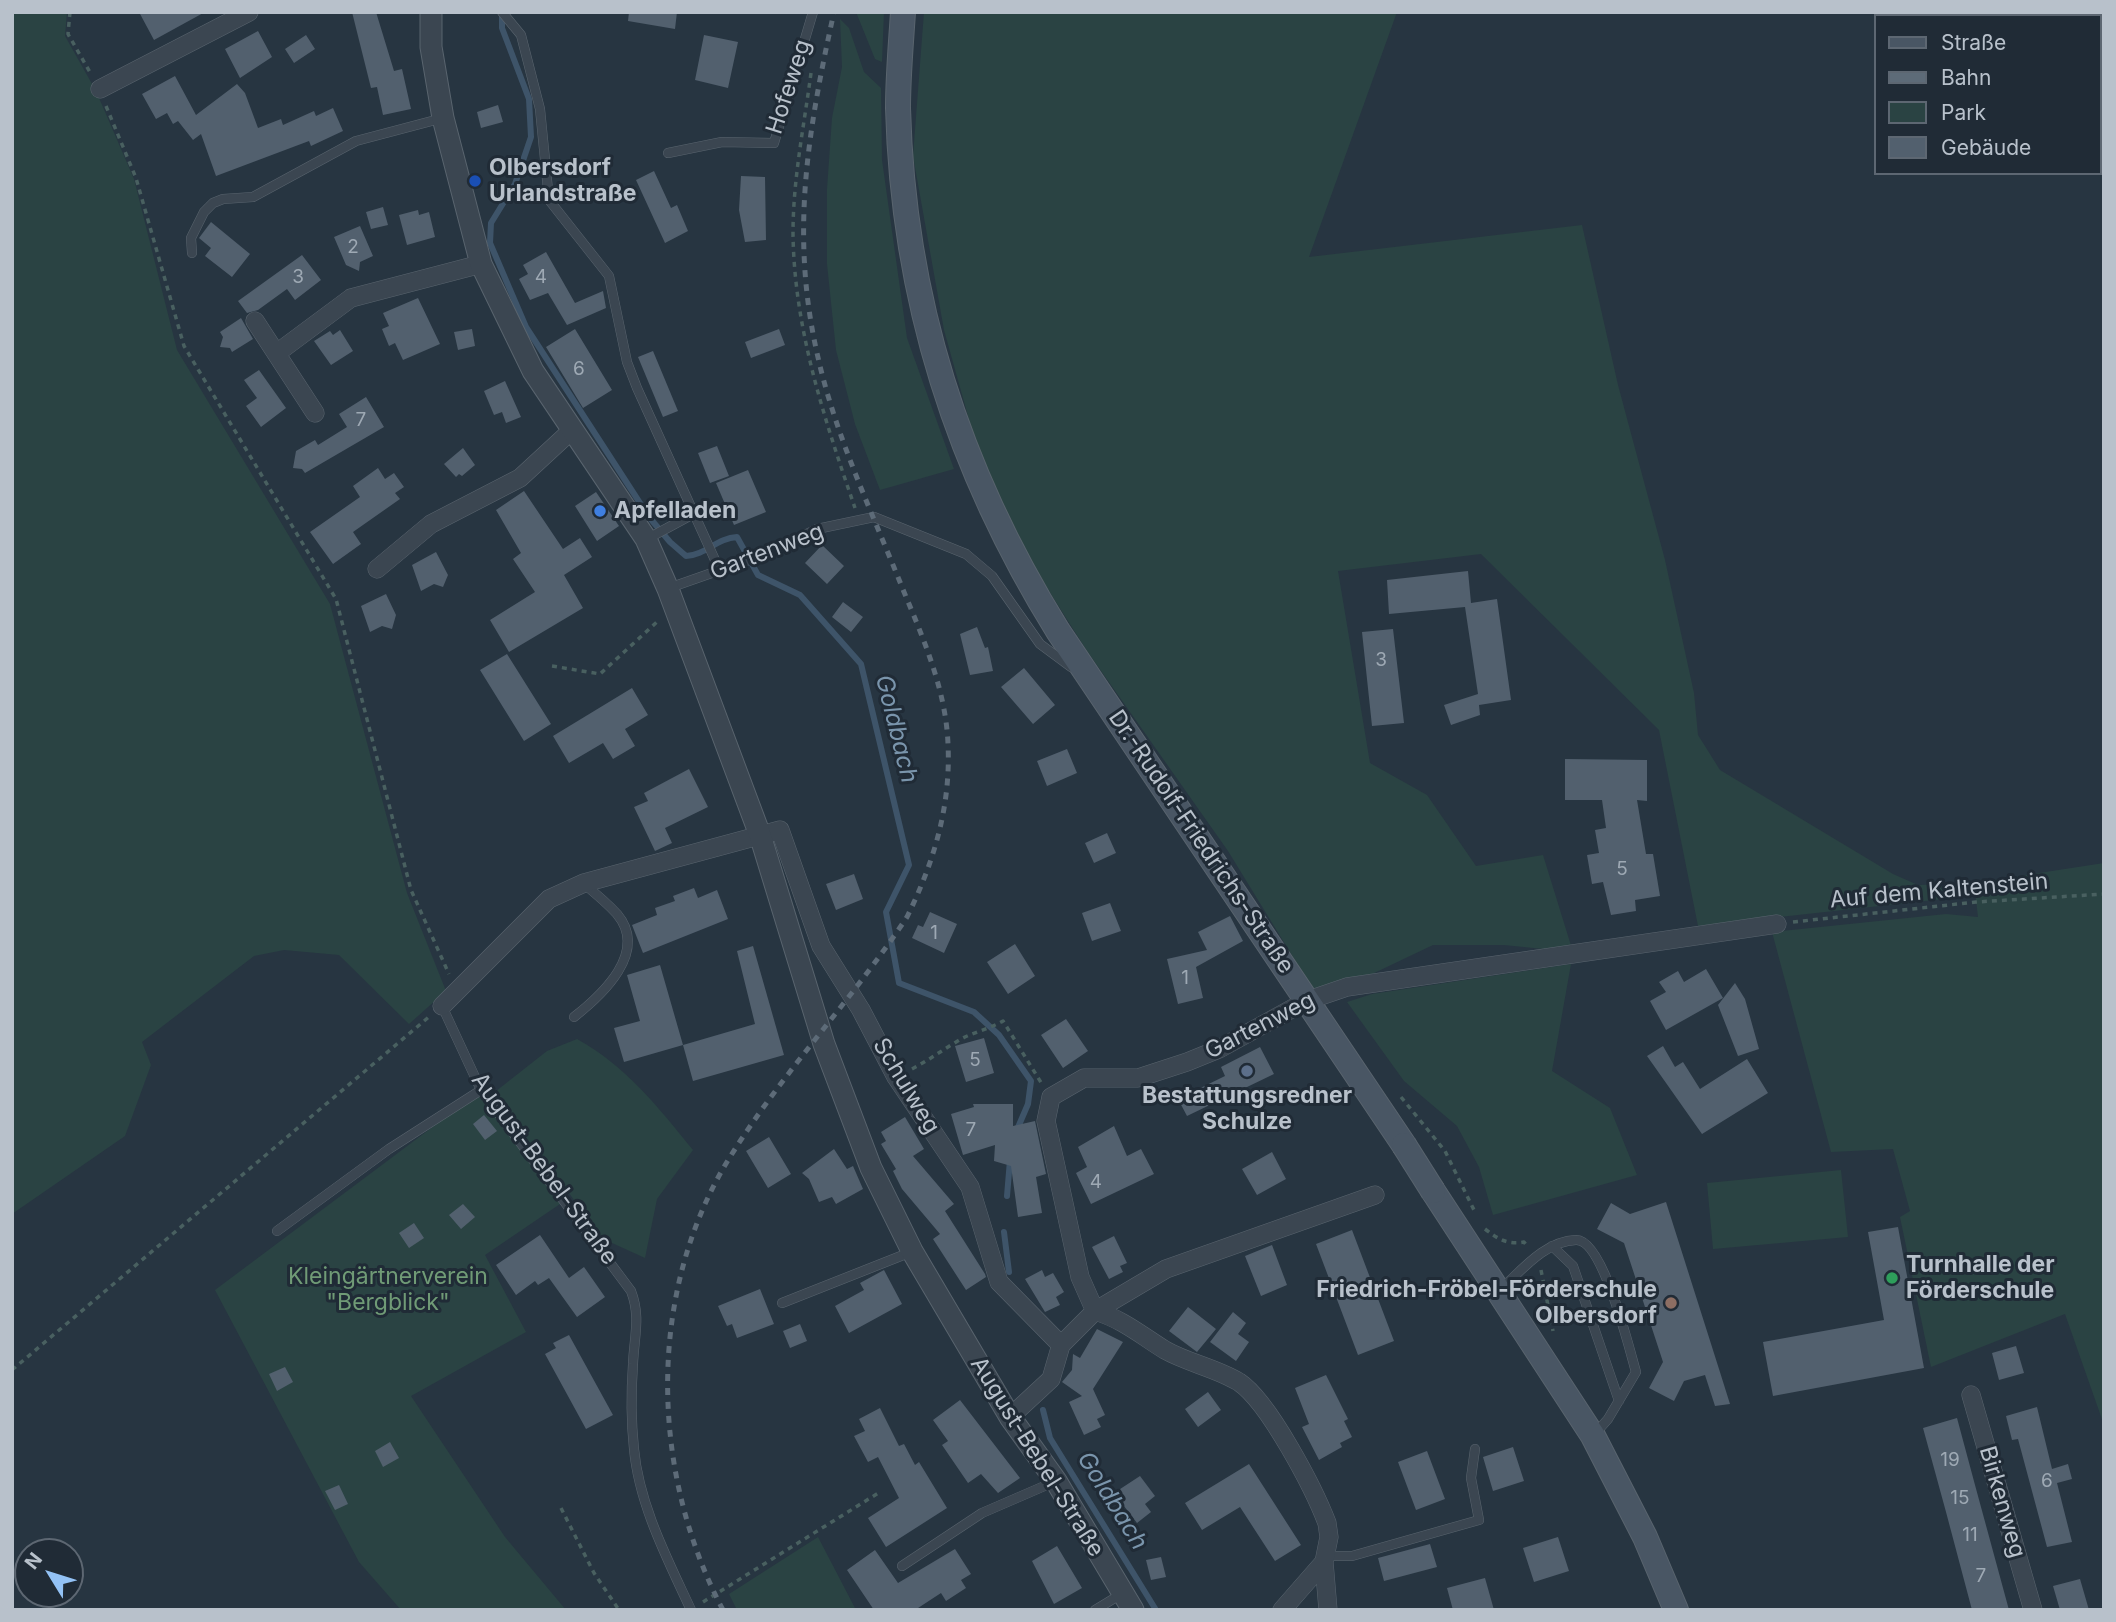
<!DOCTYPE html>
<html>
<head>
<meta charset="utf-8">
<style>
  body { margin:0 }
  #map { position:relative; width:2116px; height:1622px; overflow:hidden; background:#273541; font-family:Inter,sans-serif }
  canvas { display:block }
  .frame { position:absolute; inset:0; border:14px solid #b8c1cb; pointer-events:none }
  .legend { position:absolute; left:1874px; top:14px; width:228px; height:161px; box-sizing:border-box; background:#202b36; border:2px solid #5d6772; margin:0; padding:9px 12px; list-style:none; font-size:21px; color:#b8c1cb }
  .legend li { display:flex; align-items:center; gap:14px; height:35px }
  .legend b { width:35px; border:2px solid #5d6772 }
  .north { position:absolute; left:14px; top:1538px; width:70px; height:70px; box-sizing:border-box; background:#202b36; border:2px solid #5d6772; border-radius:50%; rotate:308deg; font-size:19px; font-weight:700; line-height:28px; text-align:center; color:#b8c1cb }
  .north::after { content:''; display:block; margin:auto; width:24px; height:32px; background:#93c2f5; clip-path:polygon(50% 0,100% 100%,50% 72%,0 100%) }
</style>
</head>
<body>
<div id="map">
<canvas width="2116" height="1622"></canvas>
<div class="frame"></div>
<ul class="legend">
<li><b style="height:9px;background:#495664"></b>Straße</li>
<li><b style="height:9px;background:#5d6b78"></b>Bahn</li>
<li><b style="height:19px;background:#2a4343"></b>Park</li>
<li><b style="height:19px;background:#52606e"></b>Gebäude</li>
</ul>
<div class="north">N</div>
</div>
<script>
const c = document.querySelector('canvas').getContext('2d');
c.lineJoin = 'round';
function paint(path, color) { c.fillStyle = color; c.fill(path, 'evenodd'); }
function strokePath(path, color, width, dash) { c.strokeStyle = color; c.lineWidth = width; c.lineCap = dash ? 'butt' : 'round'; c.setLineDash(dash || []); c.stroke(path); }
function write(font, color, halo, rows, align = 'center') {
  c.font = font + ' Inter,sans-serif'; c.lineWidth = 6; c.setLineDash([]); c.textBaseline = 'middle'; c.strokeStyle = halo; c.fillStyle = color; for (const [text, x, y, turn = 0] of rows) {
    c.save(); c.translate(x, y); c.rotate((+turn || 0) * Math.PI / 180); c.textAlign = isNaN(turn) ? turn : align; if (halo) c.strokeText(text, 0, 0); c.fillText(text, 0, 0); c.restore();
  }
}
const green = new Path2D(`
  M12 12H67L65 36 96 91 134 179 177 350 330 604 407 893 446 991 409 1024 339 955 284 950 254 956 142 1042 151 1065 125 1136 12 1214Z
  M856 12H884L882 62 875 59Z
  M924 12H1397L1309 257 1582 225 1618 385 1665 560 1694 693 1698 735 1720 770 1893 874 1918 885 1948 884 1952 898 1698 926 1659 730 1481 554 1338 571 1370 763 1427 795 1476 866 1543 855 1573 952 1504 945H1433L1347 986 1315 993 1228 851 1087 651 1030 561 978 452 944 330 913 156Z
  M840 19 849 28 864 72 881 88 882 160 907 338 954 469 880 490 855 424 836 350 827 264V189L832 118 842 67Z
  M2104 863V1425L2065 1314 1931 1367 1900 1217 1910 1211 1893 1149 1831 1152 1772 932 1946 914 1978 917 1974 883Z
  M1571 964 1552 1071 1610 1108 1637 1175 1493 1215 1479 1167 1457 1126 1404 1081 1347 1002 1372 994Z
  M577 1039C626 1066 658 1107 693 1150L657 1199 645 1258 601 1238 554 1172 491 1095 547 1051Z
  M478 1093 563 1202 485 1255 526 1332 411 1396 505 1537 566 1610H401L359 1562 215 1290Z
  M1841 1170 1848 1237 1713 1249 1707 1183Z
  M818 1537 856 1610H737L729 1594Z`);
const stream = new Path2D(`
  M502 14V28L529 99 531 137 515 184 491 223 490 243 526 327 649 517 670 542 686 556C706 555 717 538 737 537L758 575 800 595 861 664 909 865 886 912 899 983 974 1012 999 1035 1031 1081 1028 1104 1016 1132
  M1007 1196 1010 1160
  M1004 1232 1009 1272
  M1043 1410 1050 1438 1156 1610`);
const building = new Path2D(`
  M139 12H205L154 40Z
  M352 12H376L394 71 402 69 411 109 383 115 377 87 371 88Z
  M629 12H677L675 29 628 21Z
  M258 31 272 57 240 78 225 49Z
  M306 35 315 49 294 63 285 49Z
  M704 35 738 42 728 88 695 80Z
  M175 76 196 115 237 84 245 93 258 128 281 119 283 125 314 111 316 116 333 108 343 131 311 146 309 141 216 176 201 134 193 140 178 121 173 124 167 113 156 119 142 94Z
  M498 105 503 122 481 128 477 112Z
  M654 171 671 208 677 205 688 231 665 243 636 180Z
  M741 176 765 177 766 240 745 242 739 210Z
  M383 207 388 225 371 229 366 212Z
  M418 210 419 215 429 212 435 237 407 245 399 215Z
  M211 222 250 254 232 277 205 256 211 248 199 238Z
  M360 226 373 256 360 262 359 271 346 265 334 237Z
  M546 252 575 303 603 291 606 308 567 325 548 293 530 300 519 279 528 274 523 265Z
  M302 255 321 280 295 300 287 289 258 310 247 313 238 301Z
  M418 298 440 344 403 360 395 343 389 346 382 329 389 326 383 313Z
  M241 318 253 339 232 352 230 348 220 347 223 337 220 332Z
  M472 329 475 346 458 350 454 332Z
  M575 329 612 390 583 408 546 347Z
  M779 329 785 345 751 358 745 342Z
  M340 330 353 351 331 365 314 341 330 331 333 335Z
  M653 351 678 411 663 417 638 357Z
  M259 370 286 408 261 427 246 406 257 398 244 380Z
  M505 381 521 417 506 423 502 412 494 415 484 391Z
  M366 397 384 427 305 473 302 469 293 468 296 451 315 440 318 445 347 427 339 414Z
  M717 446 729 476 710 483 698 453Z
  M463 448 475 465 462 476 459 474 456 477 444 464Z
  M378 468 385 479 394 473 404 487 395 493 400 499 353 532 361 544 333 564 310 532 360 497 353 486Z
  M748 470 766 512 734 525 716 483Z
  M524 491 563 549 580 538 592 557 564 575 583 608 509 652 490 620 535 592 513 559 521 553 496 510Z
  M596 492 619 526 597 541 575 506Z
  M822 545 844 566 827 584 805 563Z
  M436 552 448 575 443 587 434 584 421 591 412 565Z
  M1468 571 1471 603 1497 599 1511 700 1479 705 1480 715 1451 725 1444 705 1478 694 1465 607 1389 614 1387 580Z
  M386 594 396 615 392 629 382 626 370 632 361 606Z
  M843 602 863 617 851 632 832 617Z
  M977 627 985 648 988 647 993 671 970 675 960 634Z
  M1393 629 1404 723 1372 726 1362 632Z
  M507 654 551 724 524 741 480 670Z
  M1024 668 1055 705 1033 724 1001 687Z
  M632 688 648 715 625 729 635 746 613 759 603 743 569 763 553 736Z
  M1067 749 1077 773 1047 786 1037 761Z
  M1565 759 1647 760V801L1637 800 1646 854H1653L1660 896 1635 900 1636 911 1611 915 1603 882 1592 884 1587 855 1599 853 1595 830 1606 828 1602 800H1565Z
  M689 769 708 807 665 828 672 843 655 851 634 807 648 801 644 793Z
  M1107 833 1116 853 1094 863 1085 843Z
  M854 874 863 899 836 910 826 884Z
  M694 888 698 898 717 890 728 919 643 953 632 925 657 915 655 908 675 901 673 896Z
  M1110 903 1121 931 1092 941 1082 913Z
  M930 912 957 924 944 953 912 938 918 925 923 927Z
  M1230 916 1243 941 1196 967 1203 998 1178 1004 1167 959 1207 950 1198 932Z
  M1015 944 1035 976 1008 994 987 962Z
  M753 946 784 1055 693 1081 683 1045 755 1024 737 951Z
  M660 965 683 1045 624 1062 614 1028 640 1021 627 975Z
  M1706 969 1723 998 1666 1030 1650 1001 1666 992 1659 982 1678 971 1684 982Z
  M1735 983 1745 999 1759 1049 1738 1056 1718 1005Z
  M1066 1019 1088 1051 1063 1068 1041 1035Z
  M984 1038 994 1073 966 1082 955 1046Z
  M1663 1046 1675 1067 1683 1062 1700 1089 1747 1059 1768 1093 1702 1134 1647 1056Z
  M1260 1047 1274 1074 1187 1116 1178 1099 1225 1076 1221 1067Z
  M973 1104H1013V1126L1035 1121 1046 1174 1036 1177 1042 1213 1018 1217 1011 1166 994 1161 995 1145 963 1155 951 1114 974 1107Z
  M484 1115 497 1131 485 1140 473 1124Z
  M905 1117 924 1149 913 1156 954 1204 945 1211 985 1274 986 1277 966 1290 933 1239 940 1234 902 1189 893 1171 896 1169 881 1144 886 1141 881 1132Z
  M1114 1126 1127 1156 1141 1149 1154 1174 1091 1204 1076 1173 1087 1167 1078 1147Z
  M769 1137 791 1174 768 1188 746 1151Z
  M834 1149 847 1169 853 1166 863 1189 836 1204 832 1197 819 1202 809 1179 802 1173Z
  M1272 1152 1286 1179 1257 1195 1242 1169Z
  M1666 1202 1719 1369 1730 1404 1715 1406 1705 1375 1684 1381 1674 1401 1649 1388 1663 1362 1624 1243 1597 1229 1611 1203 1630 1214Z
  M463 1204 475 1217 461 1229 449 1215Z
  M414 1223 424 1238 409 1248 399 1233Z
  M1898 1227 1924 1368 1773 1396 1763 1342 1884 1320 1868 1232Z
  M1352 1230 1394 1341 1358 1355 1316 1244Z
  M540 1235 569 1278 584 1267 605 1297 577 1317 549 1278 538 1285 535 1281 516 1295 496 1265Z
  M1114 1236 1127 1263 1120 1266 1123 1272 1109 1279 1092 1247Z
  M1272 1245 1287 1285 1261 1296 1245 1256Z
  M884 1270 902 1304 849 1333 835 1306 864 1290 860 1283Z
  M1042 1270 1045 1277 1053 1273 1064 1292 1056 1297 1060 1305 1045 1312 1025 1279Z
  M760 1289 774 1324 737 1338 732 1324 727 1326 718 1306Z
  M1188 1307 1216 1329 1197 1352 1169 1331Z
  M1233 1312 1246 1323 1238 1334 1249 1342 1236 1361 1210 1342Z
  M800 1324 807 1341 790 1348 783 1331Z
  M1097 1329 1123 1342 1093 1389 1105 1415 1097 1419 1101 1427 1084 1435 1069 1402 1082 1396 1062 1382 1072 1370 1073 1354 1080 1358Z
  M569 1335 613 1415 586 1429 545 1354 556 1348 553 1343Z
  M2016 1346 2024 1373 1999 1380 1992 1353Z
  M285 1367 293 1382 277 1391 269 1374Z
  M1326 1375 1348 1419 1344 1421 1352 1437 1340 1443 1342 1447 1319 1460 1302 1427 1309 1424 1295 1388Z
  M1208 1392 1221 1410 1198 1427 1185 1409Z
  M960 1400 1020 1478 998 1493 981 1474 968 1483 942 1445 948 1441 933 1420Z
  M2037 1407 2052 1469 2068 1464 2072 1479 2057 1483 2072 1542 2047 1547 2018 1439 2012 1440 2006 1416Z
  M880 1408 899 1446 904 1444 915 1465 919 1462 947 1508 886 1547 868 1518 899 1498 878 1457 868 1462 854 1436 865 1431 859 1419Z
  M1957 1418 1975 1485 2009 1610H1972L1946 1512 1923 1428Z
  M390 1442 399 1458 383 1467 375 1451Z
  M1513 1447 1524 1481 1493 1491 1483 1457Z
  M1427 1451 1445 1499 1416 1510 1398 1462Z
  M1249 1464 1301 1545 1275 1561 1240 1507 1202 1530 1185 1503Z
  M1140 1476 1155 1496 1145 1504 1151 1512 1137 1523 1114 1493Z
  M339 1485 348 1504 335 1510 325 1491Z
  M1558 1537 1569 1571 1534 1582 1523 1548Z
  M1430 1544 1437 1567 1384 1581 1378 1558Z
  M1057 1546 1082 1588 1054 1604 1032 1561Z
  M955 1549 971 1574 961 1580 966 1588 946 1601 941 1593 915 1610H874L847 1570 875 1550 898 1583Z
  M1161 1557 1166 1577 1151 1580 1146 1560Z
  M1485 1578 1494 1610H1453L1447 1588Z
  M2080 1579 2089 1610H2060L2053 1586Z`);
const path = new Path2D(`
  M70 12 68 34 91 74
  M811 73C804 126 793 179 793 233 794 328 824 418 855 508
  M106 106 136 178 184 346 336 599 411 890 449 974
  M552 666 600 674 658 621
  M1793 922 1976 902 2104 894
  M912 1069C929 1060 944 1049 961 1039 974 1032 989 1029 1003 1021L1042 1084
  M1401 1097 1445 1151 1474 1210
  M1485 1229C1498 1239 1507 1245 1524 1242L1527 1246
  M1541 1270 1553 1331
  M12 1370 430 1016
  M561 1508 594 1573 619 1610
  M703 1602 880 1492`);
const service = new Path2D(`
  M502 12 521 35 540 109 549 200 609 276 627 362 637 388 720 571
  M668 153 722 142 774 143 813 12
  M192 253 191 238 204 212 213 203 223 199 253 197 356 141 443 118
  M647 539 695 513
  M669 588 763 555 817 529 874 517 966 554 992 576 1040 644 1071 667
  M442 1006 481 1090 631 1291C641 1317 634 1337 633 1364 631 1392 631 1421 634 1449 639 1505 668 1560 691 1610
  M574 1017C602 995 649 952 617 914 607 903 595 893 584 884
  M277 1231 389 1149 481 1090
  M1552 1246 1573 1266 1619 1401
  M1501 1289C1522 1270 1545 1241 1576 1240 1603 1239 1629 1348 1636 1372L1608 1419 1594 1435
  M782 1303 911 1252
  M1325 1556H1352L1479 1520 1471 1478 1475 1449
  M902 1566 982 1513 1056 1481
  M1095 1610 1123 1593`);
const minor = new Path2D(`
  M100 89 249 12
  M255 321 315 413
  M277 353 351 298 481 264
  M377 569 431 524 520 478 572 430
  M442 1006 549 899 584 883 780 830 821 946 861 1010 896 1077 970 1187 999 1282 1061 1345
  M1095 1311 1080 1277 1046 1121 1051 1097 1084 1078H1138L1187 1062 1219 1049 1306 1001 1347 987 1777 924
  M1095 1311C1122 1319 1141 1335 1165 1350 1188 1363 1216 1368 1239 1382 1269 1402 1314 1489 1327 1523L1329 1537 1324 1562 1328 1610
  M1971 1395 2033 1610
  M1010 1417 1051 1379 1061 1345 1095 1311 1166 1269 1375 1195
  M1282 1610 1324 1562`);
const tertiary = new Path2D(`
  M431 12V47L443 118 481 264 533 371 646 539 668 589 760 835 824 1044 871 1168 912 1251 1010 1417 1056 1481 1133 1610`);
const secondary = new Path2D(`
  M903 12C901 44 898 76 898 108 903 299 958 470 1058 631L1404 1145
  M1433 1191 1593 1436 1645 1537 1676 1610`);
const rail = new Path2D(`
  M723 1610C650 1472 646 1292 730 1157 782 1073 852 1000 907 917 934 862 951 806 948 744 946 691 924 640 904 592 873 514 835 436 817 353 790 233 808 130 834 12`);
const secondaryBridge = new Path2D(`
  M1404 1145 1433 1191`);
const markers = [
  [475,181,7,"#1a4fb4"],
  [600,511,7,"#3f7fe0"],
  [1247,1071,7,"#5c6f8a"],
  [1892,1278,7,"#2e9e5b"],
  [1671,1303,7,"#8d6e63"]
];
const numberNames = [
  ["2",353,247],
  ["3",298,277],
  ["4",541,277],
  ["6",579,369],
  ["7",361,420],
  ["3",1381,660],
  ["5",1622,869],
  ["1",934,933],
  ["1",1185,978],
  ["5",975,1060],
  ["7",971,1130],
  ["4",1096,1182],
  ["19",1950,1460],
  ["6",2047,1481],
  ["15",1960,1498],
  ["11",1970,1535],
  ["7",1981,1576]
];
const streetNames = [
  ["Hofeweg",789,87,-72],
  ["Gartenweg",767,552,-21],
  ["Dr.-Rudolf-Friedrichs-Straße",1201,842,56],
  ["Auf dem Kaltenstein",1939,891,-5],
  ["Gartenweg",1260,1026,-27],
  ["Schulweg",906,1086,59],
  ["August-Bebel-Straße",544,1169,54],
  ["August-Bebel-Straße",1037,1457,58],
  ["Birkenweg",2002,1502,74]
];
const poiNames = [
  ["Olbersdorf",489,168],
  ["Urlandstraße",489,194],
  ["Apfelladen",614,511],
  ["Bestattungsredner",1247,1096,"center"],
  ["Schulze",1247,1122,"center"],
  ["Turnhalle der",1906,1265],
  ["Förderschule",1906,1291],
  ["Friedrich-Fröbel-Förderschule",1657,1290,"right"],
  ["Olbersdorf",1657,1316,"right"]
];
const parkNames = [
  ["Kleingärtnerverein",388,1277],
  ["\"Bergblick\"",388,1303]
];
const waterNames = [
  ["Goldbach",896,729,76],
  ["Goldbach",1112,1501,58]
];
paint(green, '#2a4343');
strokePath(stream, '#3e5469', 6);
paint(building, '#52606e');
strokePath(service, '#59646e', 10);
strokePath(minor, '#59646e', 19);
strokePath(tertiary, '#59646e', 23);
strokePath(secondary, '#59646e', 26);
strokePath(path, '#496060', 3.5, [5, 5]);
strokePath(service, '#3b4651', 9);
strokePath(minor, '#3b4651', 18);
strokePath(tertiary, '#3b4651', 21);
strokePath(secondary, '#495664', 24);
strokePath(rail, '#5d6b78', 5, [7, 7]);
strokePath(secondaryBridge, '#59646e', 26, []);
strokePath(secondaryBridge, '#495664', 24);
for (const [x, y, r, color] of markers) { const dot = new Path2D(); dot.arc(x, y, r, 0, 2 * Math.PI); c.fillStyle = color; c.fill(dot); strokePath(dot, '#202b36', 2.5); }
write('19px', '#9ea9b4', null, numberNames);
write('23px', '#b8c1cb', '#202b36', streetNames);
write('bold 23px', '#b8c1cb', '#202b36', poiNames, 'left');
write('23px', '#709b76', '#202b36', parkNames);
write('italic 24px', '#7a95ac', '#202b36', waterNames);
</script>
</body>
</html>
